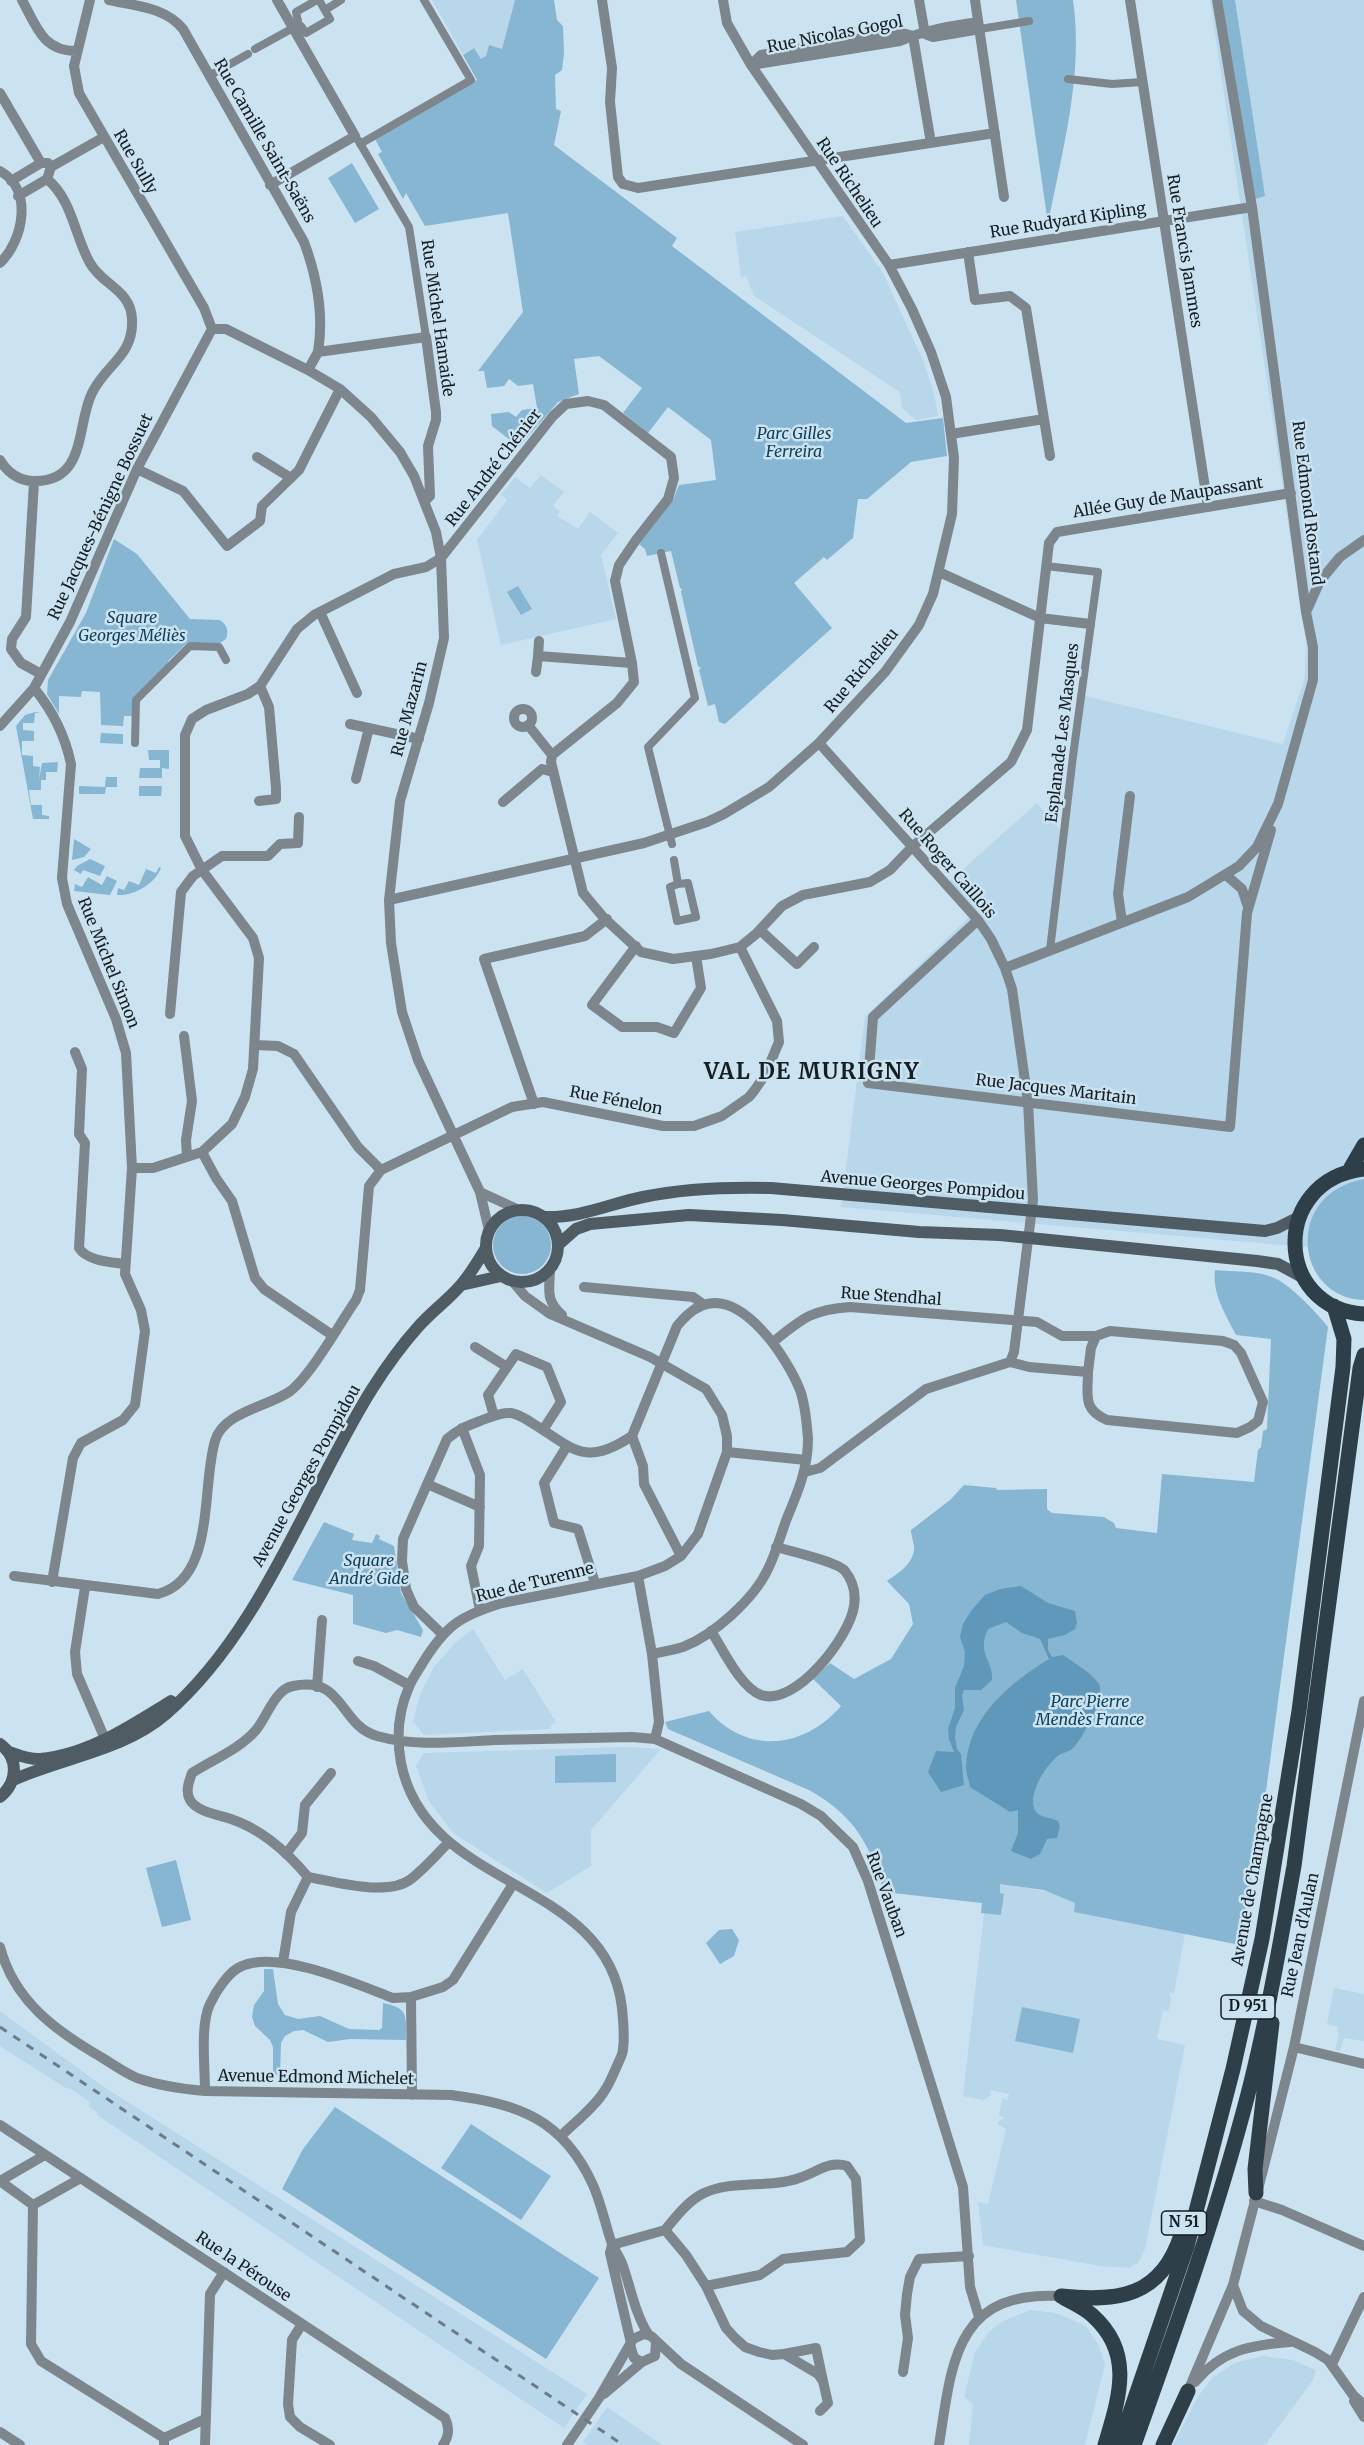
<!DOCTYPE html>
<html>
<head>
<meta charset="utf-8">
<style>
  body { margin:0 }
  canvas { display:block; background:#cbe2f1 }
</style>
</head>
<body>
<canvas width="1364" height="2445"></canvas>
<script>
const c = document.querySelector('canvas').getContext('2d');
c.lineJoin = 'round';
function paint(path, color) { c.fillStyle = color; c.fill(path, 'evenodd'); }
function strokePath(path, color, width, dash) { c.strokeStyle = color; c.lineWidth = width; c.lineCap = dash ? 'butt' : 'round'; c.setLineDash(dash || []); c.stroke(path); }
function write(font, color, halo, rows, align = 'center') {
  c.font = font + ' Merriweather,serif'; c.lineWidth = 5; c.setLineDash([]); c.textBaseline = 'middle'; c.strokeStyle = halo; c.fillStyle = color; for (const [text, x, y, turn = 0] of rows) {
    c.save(); c.translate(x, y); c.rotate((+turn || 0) * Math.PI / 180); c.textAlign = isNaN(turn) ? turn : align; if (halo) c.strokeText(text, 0, 0); c.fillText(text, 0, 0); c.restore();
  }
}
const built = new Path2D(`
  M432 0H515L502 49 481 59 474 48 463 55Z
  M1210 0H1364V1252L841 1207 865 1017 969 917 942 888 1037 803 1060 830 1077 694 1283 744 1305 677 1306 643Z
  M843 216 883 273 923 360 934 393 938 416 916 420 902 408 900 392 754 296 746 276 741 277 735 232Z
  M541 475 564 492 553 506 560 511 557 515 559 517 578 529 590 512 618 533 601 555 616 619 501 645 477 540 507 500 501 495 515 477 530 488Z
  M473 1629 505 1680 523 1669 556 1722 550 1726 551 1729 424 1735 413 1721 420 1695 434 1667 456 1642Z
  M628 1747 661 1749 591 1830V1866L547 1893 453 1833 429 1801 416 1766 424 1753Z
  M1000 1883 1055 1893 1076 1903 1074 1912 1185 1934 1174 1993H1170L1169 1996 1171 1997 1169 2011 1163 2010 1157 2039 1185 2045 1145 2249 1138 2263 1129 2268 1100 2266 983 2245 978 2202 988 2204 1006 2129 998 2124 999 2121 1005 2118 999 2116 1002 2098 1008 2100 1009 2094 990 2090 991 2095 984 2100 963 2096 984 1913 1001 1914 1004 1894 999 1893Z
  M1334 1988 1364 1994V2041L1344 2038 1340 2051 1335 2050 1339 2033 1337 2032 1338 2027 1327 2024Z
  M0 2011 101 2085 587 2394 564 2428 97 2115V2112L89 2107 90 2102 71 2089 64 2087 0 2046Z
  M1030 2310 1056 2313 1086 2326 1098 2344 1105 2364 1085 2445H969L973 2404 964 2397 975 2352 988 2333 1001 2322Z
  M1262 2356 1293 2360 1316 2370 1313 2380 1265 2445H1173L1197 2398 1213 2377 1235 2363Z
  M607 2407 662 2445H587L583 2442Z`);
const green = new Path2D(`
  M515 0H554L557 20 563 26 564 54 562 70 555 75 556 109 561 111 554 145 677 238 672 246 906 423 943 418 947 456 911 462 867 499H858L853 538 827 560 824 557 794 583 832 628 725 724 719 722 715 704 708 706 699 670 701 668 698 666 681 592 682 589 680 588 671 551 647 556 645 549 639 544 673 500 679 485 716 480 711 440 668 407 648 433 623 413 642 388 599 356 574 359 579 394 558 402 519 447 492 426 491 414 509 412 516 417 522 410 537 408 533 384 518 386 509 379 504 386 487 388 484 371H478L523 312 508 213 425 226 406 193 403 199 378 154 382 152 375 139 477 80 463 55 474 48 481 59 486 56 489 45 502 49Z
  M1016 0H1073C1084 74 1062 151 1048 224Z
  M1218 0H1235L1265 196 1248 201Z
  M352 163 379 209 355 223 328 178Z
  M114 539 137 554 190 619 220 620C227 625 229 631 226 639L217 645 188 642 168 661 170 664 132 700V716H124L123 726 101 725 100 692 82 691 81 697 59 696V714L47 694 48 680 86 613Z
  M518 586 532 609 521 615 507 592Z
  M35 712 41 713H35L34 723H23V730L34 731V741H22V755L33 756V766L40 767 39 780 42 763 58 762 57 772H46V780H41V790H29L31 805H42V815L49 816V819H33L16 726 25 715Z
  M101 733 123 734V744L100 743Z
  M148 750H169V769L162 768V778H139L140 768H160V760H149Z
  M106 777H117V787H106L105 794H79V786L105 787Z
  M139 786H162L161 796H139Z
  M74 839 91 849 84 857 72 860Z
  M90 859 105 866 100 876 83 870 81 874 74 870 77 866Z
  M159 867 161 868C155 884 134 896 117 895L118 888 124 890 129 881 139 885 146 869 156 873Z
  M107 876 117 881 110 895 74 891 75 884 82 887 88 877 102 885Z
  M1364 1179V1300C1295 1298 1283 1194 1364 1179Z
  M493 1245a29 29 0 1 1 58 0a29 29 0 1 1-58 0Z
  M1215 1270C1232 1272 1255 1270 1272 1277 1289 1283 1316 1312 1328 1327L1266 1791 1240 1945 1074 1912 1075 1903 1044 1890 1000 1884V1893L1004 1894 1001 1915 981 1913 982 1903 884 1892C870 1844 855 1817 811 1791L668 1729 665 1722 709 1711C747 1755 804 1749 841 1706L813 1679 830 1663 854 1679 891 1659 913 1624 909 1604 887 1581C898 1573 912 1565 914 1550 915 1544 911 1537 911 1530L950 1500 964 1485 996 1488 997 1490 1047 1489V1509L1052 1513 1104 1517 1114 1523 1116 1528 1157 1533 1162 1474 1254 1482 1258 1450 1261 1447 1263 1431 1267 1429 1271 1339 1236 1335C1226 1315 1212 1294 1215 1270Z
  M324 1522 354 1534 352 1540 372 1543 376 1534 380 1536 379 1539 394 1546 401 1593 423 1630 421 1637 397 1630 386 1633 353 1624V1595L292 1580Z
  M616 1754V1782L555 1783V1756Z
  M176 1860 191 1920 162 1927 146 1868Z
  M732 1929 739 1940 734 1956 720 1964 706 1943 719 1930Z
  M264 1969H273L278 2004 285 2015 298 2019 320 2016 349 2029 379 2030 382 2028 383 2003C409 2008 406 2016 406 2040L350 2039 328 2042 303 2030 294 2031 285 2036 281 2043 280 2075 273 2074V2047L270 2040 255 2026 252 2017 254 2005 264 1991Z
  M1022 2007 1080 2019 1073 2053 1015 2041Z
  M335 2107 599 2278 546 2359 282 2189 303 2149Z
  M471 2124 551 2176 521 2220 441 2168Z`);
const water = new Path2D(`
  M1021 1586 1048 1603 1075 1611 1077 1623 1075 1629 1065 1635 1048 1639V1650L1052 1657 1063 1655C1074 1663 1092 1673 1099 1684 1106 1697 1083 1737 1074 1747 1070 1752 1063 1752 1058 1756 1046 1765 1024 1798 1037 1813 1040 1817 1053 1818 1058 1821L1060 1826 1057 1838 1047 1839 1040 1854 1031 1859 1011 1851 1018 1833V1810L1010 1812 970 1787C969 1779 966 1775 966 1766 968 1717 1011 1682 1049 1659L1040 1639 1022 1633 1006 1622 988 1629C976 1654 994 1661 992 1680L981 1690H964L962 1696 964 1710 956 1727 955 1738 957 1749 961 1754 964 1785 941 1792 928 1772 936 1751 954 1752 949 1739 948 1729 955 1708V1688L964 1666 965 1652 960 1637 963 1624 971 1611 985 1595 1000 1589Z`);
const pedestrian = new Path2D(`
  M325 10 341 0
  M293 27 298 21 296 12 317 0
  M980 29 1029 21
  M255 49 293 28 301 26 306 33 330 19 319 0
  M209 76 248 54
  M1068 79 1112 84 1142 82
  M358 140 409 227 426 337
  M360 144 471 80 424 0
  M661 553 695 698 648 747 672 844
  M1046 566 1098 572 1073 756 1050 950
  M135 743 136 700 190 646 219 647 226 660
  M674 860 678 884 688 883 696 917 677 921 670 887 678 884`);
const minor = new Path2D(`
  M22 0C36 25 42 51 76 51
  M90 0 74 66 79 93 204 308 212 329
  M109 0C136 6 165 7 183 29L304 242C317 277 324 315 318 352
  M602 0 612 68 610 102 618 177 623 184 638 188 995 133
  M919 0 925 34
  M975 0 1004 197
  M1130 0 1208 507
  M925 34 933 37 980 29
  M913 36 931 143
  M751 65 900 41C925 30 951 26 978 22
  M751 65 761 55 899 32 913 36
  M0 93 41 163
  M51 167 104 137
  M0 171C34 190 23 241 0 263
  M11 181 41 163H48L51 167 47 179 18 196
  M270 185 355 136 277 0
  M968 252 975 300 1010 296 1026 308 1050 456
  M889 265 1252 207
  M212 329H226L308 370 340 389 371 417 400 452 414 476 436 532 441 558 444 638 429 703 400 801 389 900 391 943 402 1012 418 1060 480 1192 489 1230
  M308 370 318 352 426 337 436 412V420L428 446 430 496 425 501
  M951 434 1044 419
  M257 457 291 478
  M0 460C7 472 19 481 33 481 87 483 76 425 92 393 106 364 134 356 132 319 131 290 102 285 90 263 75 237 72 199 47 179
  M137 469 183 491 227 546 260 521 262 506 299 470 340 389
  M34 482 26 617 12 639 11 649 21 663 41 674
  M939 572 1040 618 1090 624
  M1307 610 1320 581 1340 557 1364 540
  M320 612 357 693
  M538 656 539 641
  M536 672 538 656 632 663
  M34 688C52 710 65 735 71 764L62 878 67 904 116 1019 126 1053 132 1168 125 1274 141 1310 145 1331 135 1405 123 1420 81 1443 73 1458 52 1582
  M514 718a9 9 0 1 1 18 0a9 9 0 1 1-18 0Z
  M350 724 419 739
  M528 725 552 755
  M0 726 34 688 70 622 137 469 212 329
  M356 779 369 728
  M259 801 276 799V788L269 707 260 686
  M503 802 542 769 553 772
  M1226 875 1242 889 1248 907
  M389 900 644 843 707 822 724 814 769 787 819 743 885 672 919 625 933 594 952 514 954 458 946 397 931 352 912 309 889 265 751 65 727 23 723 0
  M978 920 873 1017 868 1083 1230 1127 1247 913 1271 830
  M1122 922 1118 894 1130 796
  M760 930 797 964 814 947
  M636 946 592 1005 622 1027H657L674 1033 701 988 696 956
  M1005 968 1188 897 1239 866 1257 847 1278 804 1313 680V647L1306 612 1252 207 1217 0
  M170 1014 181 892 193 876 222 856H268L280 844 298 843 299 817
  M184 1036 192 1101 186 1140 187 1157
  M255 1045 278 1046 294 1054 358 1147 381 1170
  M75 1052 82 1069 79 1134 85 1143 79 1248C87 1261 111 1262 125 1264
  M534 1104 484 959 585 936 607 919
  M202 1152 216 1178 232 1201 255 1278 264 1289 332 1335
  M132 1168H153L202 1152 232 1124 245 1097 253 1069 259 958 253 938 202 870 185 836V735L192 719 206 710 248 694 260 686 297 629 314 615 394 574 426 567 441 558 553 416 566 404 588 401 604 405 671 457 674 478 668 499 636 540 619 565 615 581 632 663 634 682 617 703 552 755 551 762 583 893 604 918 641 952 673 959 711 954 740 947 756 934 782 906 803 895 870 882 890 870 912 847 1011 762 1027 730 1049 543 1057 532 1291 493
  M480 1192 519 1210
  M550 1271C549 1292 546 1300 562 1315
  M513 1282 525 1296 550 1314 650 1357 706 1389 722 1415 727 1436V1452L698 1534 681 1556 665 1566 638 1576 502 1603C460 1616 446 1625 422 1664 418 1671 412 1679 409 1687 398 1712 396 1736 401 1763 427 1893 607 1876 622 2008 623 2021 625 2036 623 2049 623 2055 619 2060 617 2066 613 2074 610 2083 605 2090 596 2106 574 2123 561 2136
  M584 1287 693 1297 703 1304
  M773 1342C803 1318 811 1310 850 1307L1037 1322 1062 1336H1096
  M475 1347 507 1367
  M1010 1362 1029 1367 1088 1372 1091 1348 1096 1336 1110 1331 1223 1341 1234 1345 1241 1353 1263 1402 1258 1421 1250 1427 1237 1433 1107 1420C1082 1409 1088 1395 1088 1372
  M494 1416 488 1395 516 1354 547 1367 561 1402 543 1430
  M462 1428 480 1475 479 1546 471 1566 480 1610
  M632 1436 643 1466 644 1484 681 1556
  M567 1446 544 1483 554 1523 578 1529 595 1583
  M727 1452 806 1460
  M805 1472 820 1468 926 1389 1010 1362 1014 1352 1033 1200 1028 1102 1012 989 1005 968 991 939 978 920 819 743
  M427 1484 480 1507
  M14 1576 158 1594C216 1579 201 1487 215 1441 223 1412 267 1407 289 1392 310 1377 340 1323 356 1300L360 1290 369 1186 381 1170 512 1107 543 1102 663 1126H694L722 1116 749 1097 754 1091 765 1075 779 1042 777 1021 740 947
  M638 1576 652 1654 659 1722 655 1739
  M85 1587 75 1652 77 1674 105 1739
  M711 1631C723 1649 740 1687 761 1695 796 1707 850 1636 854 1606 856 1593 853 1581 845 1571 838 1562 790 1551 776 1547
  M442 1634 414 1607 406 1589 402 1561 403 1539 447 1439C457 1430 467 1426 480 1421 489 1418 500 1412 511 1413 518 1414 526 1419 532 1423 573 1448 584 1468 632 1436L677 1326C684 1318 691 1310 701 1306 742 1288 788 1359 800 1390 805 1404 807 1425 808 1439 808 1468 798 1492 787 1518 781 1534 776 1553 768 1569 754 1599 714 1635 683 1647 673 1650 662 1652 652 1654
  M358 1661 374 1666 409 1685
  M317 1687 322 1620
  M286 1854 302 1833 305 1805 331 1773
  M308 1877C288 1853 261 1829 231 1819 219 1815 197 1812 190 1800 185 1791 189 1782 192 1773 212 1760 240 1749 256 1730 267 1717 275 1689 293 1686 344 1675 339 1725 377 1736 416 1747 455 1742 495 1740 541 1739 587 1738 632 1737L655 1739 801 1804 821 1816 853 1847 868 1881 963 2187 970 2287 979 2317
  M0 1947C14 2001 56 2031 101 2057 112 2064 125 2073 137 2078 160 2086 182 2089 205 2091L451 2095C519 2104 563 2119 593 2185 601 2203 605 2223 611 2241 614 2250 620 2257 623 2266 631 2289 635 2313 648 2334
  M283 1962 291 1912 308 1877C336 1882 388 1897 411 1879 425 1868 436 1855 448 1843
  M1294 2047 1364 2064
  M205 2091C205 2068 200 2024 210 2004 216 1991 229 1971 242 1966 280 1950 356 1984 393 1998L411 1997
  M412 2095 411 1997 443 1987 453 1980 513 1884
  M0 2125 445 2418C450 2428 449 2436 443 2445
  M0 2181 33 2205 31 2344 41 2361 164 2438V2445
  M0 2181 45 2155
  M1254 2201 1282 2210 1364 2246
  M33 2205 81 2178
  M665 2230C676 2217 687 2202 702 2194 732 2179 768 2189 799 2178 816 2173 829 2160 847 2166L856 2179 860 2240 847 2252 783 2259 760 2275 706 2286
  M612 2245 665 2230 686 2255 706 2286 726 2328 735 2338 745 2347 759 2352 772 2355 784 2354 818 2374 823 2381 828 2403 820 2411
  M612 2245 610 2253 631 2343
  M1233 2285 1243 2311 1261 2326 1315 2352 1328 2360 1353 2395 1364 2405
  M302 2324 292 2340 288 2404 290 2417 300 2427 330 2445
  M630 2345 634 2358 642 2362 655 2356 656 2342
  M784 2354 816 2348 823 2381
  M1332 2364 1364 2297
  M903 2372 908 2338 905 2315 907 2294 910 2277 919 2259 969 2256
  M1195 2382C1222 2350 1250 2345 1290 2342
  M1188 2391 1233 2285 1262 2174 1294 2047 1364 1701
  M604 2394 642 2362
  M1354 2401 1364 2417
  M0 2432 20 2445
  M164 2438 205 2419
  M205 2445 210 2294 224 2272
  M567 2445 599 2398 633 2339 644 2334 651 2336 681 2364 803 2445
  M939 2445C952 2362 955 2290 1061 2296`);
const secondary = new Path2D(`
  M486 1246a36 36 0 1 1 72 0a36 36 0 1 1-72 0Z
  M545 1217C581 1218 609 1204 643 1197 686 1188 728 1187 771 1188L1265 1231 1277 1228 1299 1217
  M559 1244 576 1229 590 1224 689 1215 782 1220 919 1232 1000 1235 1257 1261 1278 1264 1304 1278
  M461 1285 501 1276
  M0 1744C19 1758 18 1782 0 1797
  M9 1752C19 1755 29 1760 40 1759 88 1755 132 1725 171 1701
  M13 1780C64 1757 123 1751 166 1714 262 1631 307 1493 372 1389 386 1367 401 1346 418 1327 431 1312 447 1301 460 1286 470 1275 478 1261 486 1248`);
const primary = new Path2D(`
  M1364 1169C1270 1180 1274 1309 1364 1314
  M1349 1171 1364 1145
  M1256 2193 1255 2169 1272 2023
  M1061 2296C1118 2302 1161 2297 1181 2235
  M1064 2298C1073 2303 1084 2308 1092 2315 1135 2353 1119 2398 1105 2445
  M1119 2445 1187 2246 1233 2069 1262 1939 1299 1711 1343 1367 1344 1339 1334 1306
  M1134 2445C1172 2338 1211 2230 1241 2120 1264 2039 1279 1949 1294 1866L1360 1368 1364 1355
  M1163 2445 1188 2391`);
const rail = new Path2D(`
  M0 2027 623 2445`);
const shields = [
  [1248,2007,54],
  [1184,2223,45]
];
const shieldNames = [
  ["D 951",1248,2007],
  ["N 51",1184,2223]
];
const streetNames = [
  ["Rue Nicolas Gogol",835,35,-11],
  ["Rue Camille Saint-Saëns",264,141,60],
  ["Rue Sully",135,162,60],
  ["Rue Richelieu",849,183,56],
  ["Rue Rudyard Kipling",1068,221,-9],
  ["Rue Francis Jammes",1184,251,81],
  ["Rue Michel Hamaide",437,318,82],
  ["Rue André Chénier",494,468,-52],
  ["Allée Guy de Maupassant",1168,498,-9],
  ["Rue Edmond Rostand",1307,503,83],
  ["Rue Jacques-Bénigne Bossuet",101,517,-65],
  ["Rue Richelieu",862,671,-50],
  ["Rue Mazarin",410,709,-75],
  ["Esplanade Les Masques",1063,733,-83],
  ["Rue Roger Caillois",947,864,49],
  ["Rue Michel Simon",108,963,68],
  ["Rue Jacques Maritain",1056,1090,7],
  ["Rue Fénelon",616,1101,11],
  ["Avenue Georges Pompidou",923,1186,5],
  ["Rue Stendhal",891,1297,4],
  ["Avenue Georges Pompidou",307,1476,-61],
  ["Rue de Turenne",535,1583,-14],
  ["Avenue de Champagne",1253,1880,-80],
  ["Rue Vauban",886,1895,70],
  ["Rue Jean d'Aulan",1301,1935,-78],
  ["Avenue Edmond Michelet",316,2078,1],
  ["Rue la Pérouse",243,2267,34]
];
const parkNames = [
  ["Parc Gilles",794,434],
  ["Ferreira",794,452],
  ["Square",132,618],
  ["Georges Méliès",132,636],
  ["Square",369,1561],
  ["André Gide",369,1579],
  ["Parc Pierre",1090,1702],
  ["Mendès France",1090,1720]
];
const districtNames = [
  ["VAL DE MURIGNY",812,1073]
];
paint(built, '#b8d7ea');
paint(green, '#87b6d3');
paint(water, '#5f98ba');
strokePath(pedestrian, '#7c868c', 8);
strokePath(minor, '#7c868c', 10);
strokePath(secondary, '#4f5c64', 12);
strokePath(primary, '#2f3f49', 15);
strokePath(rail, '#6c7b85', 3, [8, 8]);
for (const [x, y, w] of shields) { const box = new Path2D(); box.roundRect(x - w / 2, y - 12, w, 24, 4.5); c.fillStyle = '#cbe2f1'; c.fill(box); strokePath(box, '#161e23', 1.5); }
write('bold 15px', '#161e23', null, shieldNames);
write('16px', '#161e23', '#cbe2f1', streetNames);
write('italic 16px', '#114159', '#cbe2f1', parkNames);
c.letterSpacing = '1.5px';
write('bold 22px', '#161e23', '#cbe2f1', districtNames);
c.letterSpacing = '0px';
</script>
</body>
</html>
